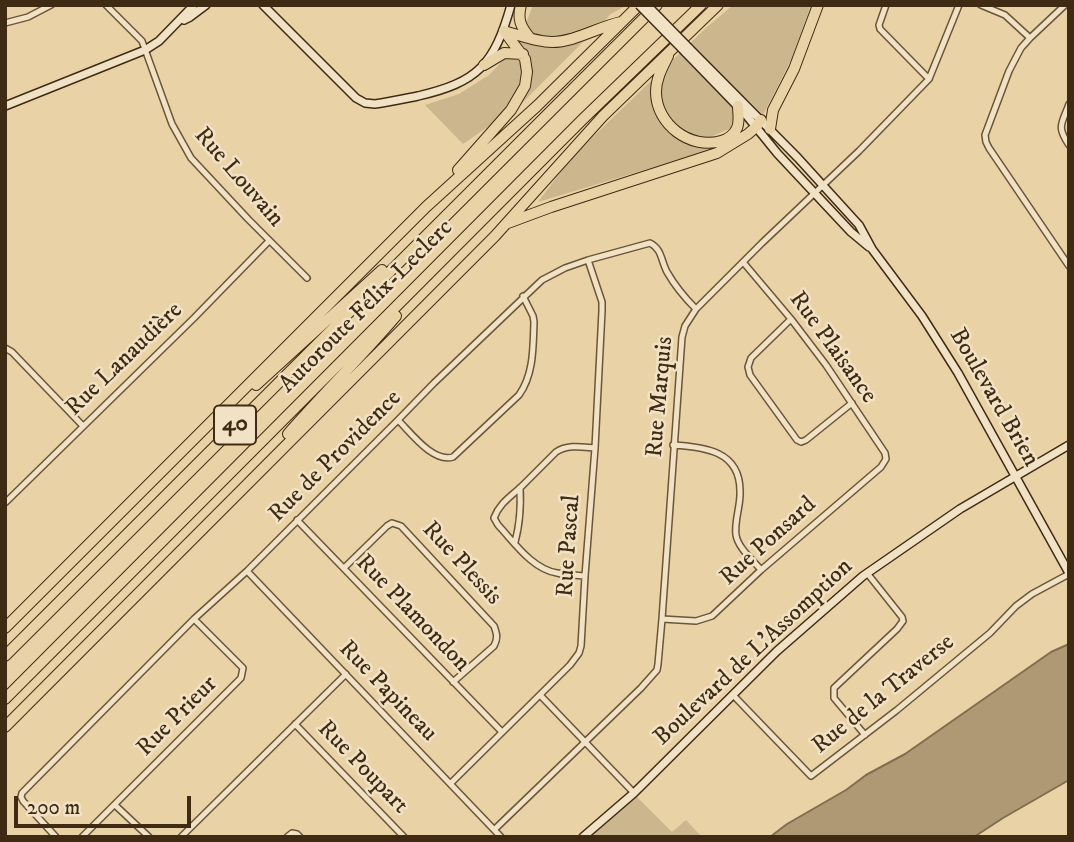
<!DOCTYPE html>
<html>
<head>
<meta charset="utf-8">
<style>
  body { margin:0 }
  #map { position:relative; width:1074px; height:842px; overflow:hidden; background:#e9d2a6; font-family:"IM FELL DW Pica",serif }
  canvas { display:block }
  .frame { position:absolute; inset:0; border:7px solid #3f2b14; pointer-events:none }
  .scale { position:absolute; left:14px; top:796px; width:177px; height:32px; box-sizing:border-box; border:4px solid #3f2b14; border-top:0; padding-left:9px; font-size:21px; line-height:24px; white-space:nowrap; color:#3f2b14; -webkit-text-stroke:5px #f1e2c5; paint-order:stroke }
</style>
</head>
<body>
<div id="map">
<canvas width="1074" height="842"></canvas>
<div class="frame"></div>
<div class="scale">200 m</div>
</div>
<script>
const c = document.querySelector('canvas').getContext('2d');
c.lineJoin = 'round';
function paint(path, color) { c.fillStyle = color; c.fill(path, 'evenodd'); }
function strokePath(path, color, width, dash) { c.strokeStyle = color; c.lineWidth = width; c.lineCap = dash ? 'butt' : 'round'; c.setLineDash(dash || []); c.stroke(path); }
function write(font, color, halo, rows, align = 'center') {
  c.font = font + ' "IM FELL DW Pica",serif'; c.lineWidth = 5; c.setLineDash([]); c.textBaseline = 'middle'; c.strokeStyle = halo; c.fillStyle = color; for (const [text, x, y, turn = 0] of rows) {
    c.save(); c.translate(x, y); c.rotate((+turn || 0) * Math.PI / 180); c.textAlign = isNaN(turn) ? turn : align; if (halo) c.strokeText(text, 0, 0); c.fillText(text, 0, 0); c.restore();
  }
}
const green = new Path2D(`
  M533 5H627L611 14 522 103 463 144 425 105 459 94 489 75 505 58 528 18Z
  M733 5H811L791 60 763 115 747 99 732 122 731 128 713 136 714 149 538 202 572 157 706 28Z
  M633 793 672 832 686 820 702 837H583Z`);
const water = new Path2D(`
  M1069 644V780L1003 818 974 837H770L787 824 846 790 866 775 905 754 1051 652Z`);
const street = new Path2D(`
  M106 5 142 41 172 124 191 158 248 219 307 278
  M886 5 879 25 880 29 929 79
  M981 5 1005 15 1030 38
  M1065 5 1030 38 1021 48 1009 71 985 135 986 142 989 148 1069 266
  M5 23 28 17 51 5
  M1069 104C1062 124 1056 126 1069 145
  M791 319 751 358 748 367 750 375 797 440 801 442 806 440 852 403
  M5 348 12 352 83 426
  M398 420C411 433 433 463 453 457L519 395C534 374 533 347 534 322L533 316 523 296
  M673 445C705 447 740 451 740 491 741 505 734 521 736 535 738 548 753 560 761 570
  M5 503 194 318 269 241
  M297 520 502 732
  M515 542C520 524 521 507 520 488
  M344 568 387 526 392 523 401 526 494 626C497 634 498 638 494 646L453 682
  M247 571 501 837
  M585 576C576 575 566 575 557 573 532 569 514 542 498 525L494 518C500 502 512 496 524 484 534 474 545 463 556 452 568 444 582 447 595 448
  M662 619 696 621 712 616 761 570 881 467 886 459 885 453 826 365 791 319 743 262
  M540 695 634 793
  M733 695 811 776 897 710 990 633 1016 606 1032 594 1069 574
  M295 724 404 837
  M865 735 834 698V688L897 629 903 621 902 617 867 573
  M451 783 570 665 579 653 581 646 585 576 595 448 602 311V302L588 260
  M115 805 149 837
  M495 829 641 688 657 670 658 664 662 619 682 337 685 326 696 309 762 243 859 151 929 79 959 5
  M56 837 23 801 21 797 22 793 194 619 247 571 398 420 434 383 542 280 565 268 588 260 650 243C662 249 661 261 667 272 675 286 685 298 696 309
  M82 837 241 678 243 668 194 619
  M181 837 346 674
  M287 837 292 833 297 834 300 837`);
const secondary = new Path2D(`
  M263 5 356 98 365 103 375 104C389 102 403 99 418 96 478 82 494 65 511 5
  M184 20 190 17 206 5
  M689 48 798 158 859 225 872 249 922 316 958 373 1069 573
  M685 52 747 116 777 153 851 232 869 247
  M5 106 145 50 159 41 194 5
  M583 837 634 793 777 651 863 576 960 509 1069 445`);
const highway = new Path2D(`
  M521 5C517 20 521 27 530 38
  M504 31C519 35 536 42 552 42 575 42 598 27 621 22
  M668 56C662 68 656 79 656 92 656 124 690 150 721 141 728 139 734 135 737 128 740 121 738 113 738 106
  M484 65 504 53 523 54
  M770 129 773 110 794 69 818 5
  M458 170 511 110 525 86 527 72 525 59 504 31
  M508 223 551 207 717 153 748 134 756 127 761 120
  M256 385 382 270
  M288 434C323 394 361 357 396 316
  M5 628 426 207 537 106 639 5
  M5 656 657 5
  M5 699 582 120 701 5
  M5 727 495 236 603 116 718 5`);
const secondaryBridge = new Path2D(`
  M639 5 685 52
  M647 5 689 48`);
const shields = [
  [235,425,42]
];
const shieldNames = [
  ["40",235,425]
];
const streetNames = [
  ["Rue Louvain",238,178,49],
  ["Autoroute Félix-Leclerc",367,307,-45],
  ["Rue Plaisance",832,348,54],
  ["Rue Lanaudière",125,360,-44],
  ["Rue Marquis",661,397,-85],
  ["Boulevard Brien",993,398,60],
  ["Rue de Providence",336,457,-45],
  ["Rue Ponsard",769,542,-42],
  ["Rue Pascal",570,546,-86],
  ["Rue Plessis",461,564,47],
  ["Rue Plamondon",412,614,46],
  ["Boulevard de L'Assomption",754,653,-43],
  ["Rue Papineau",387,692,46],
  ["Rue de la Traverse",884,695,-39],
  ["Rue Prieur",178,717,-45],
  ["Rue Poupart",362,768,46]
];
paint(green, '#ccb68d');
paint(water, '#af9974');
strokePath(water, '#826d4e', 2);
strokePath(street, '#6a5538', 8);
strokePath(secondary, '#3f2b14', 10);
strokePath(highway, '#3f2b14', 12);
strokePath(street, '#f1e2c5', 5);
strokePath(secondary, '#f1e2c5', 7);
strokePath(highway, '#e9d2a6', 10);
strokePath(secondaryBridge, '#3f2b14', 10, []);
strokePath(secondaryBridge, '#f1e2c5', 7);
for (const [x, y, w] of shields) { const box = new Path2D(); box.roundRect(x - w / 2, y - 19.5, w, 39, 5); c.fillStyle = '#f1e2c5'; c.fill(box); strokePath(box, '#3f2b14', 2); }
write('bold 23px', '#3f2b14', null, shieldNames);
write('24px', '#3f2b14', '#f1e2c5', streetNames);
</script>
</body>
</html>
